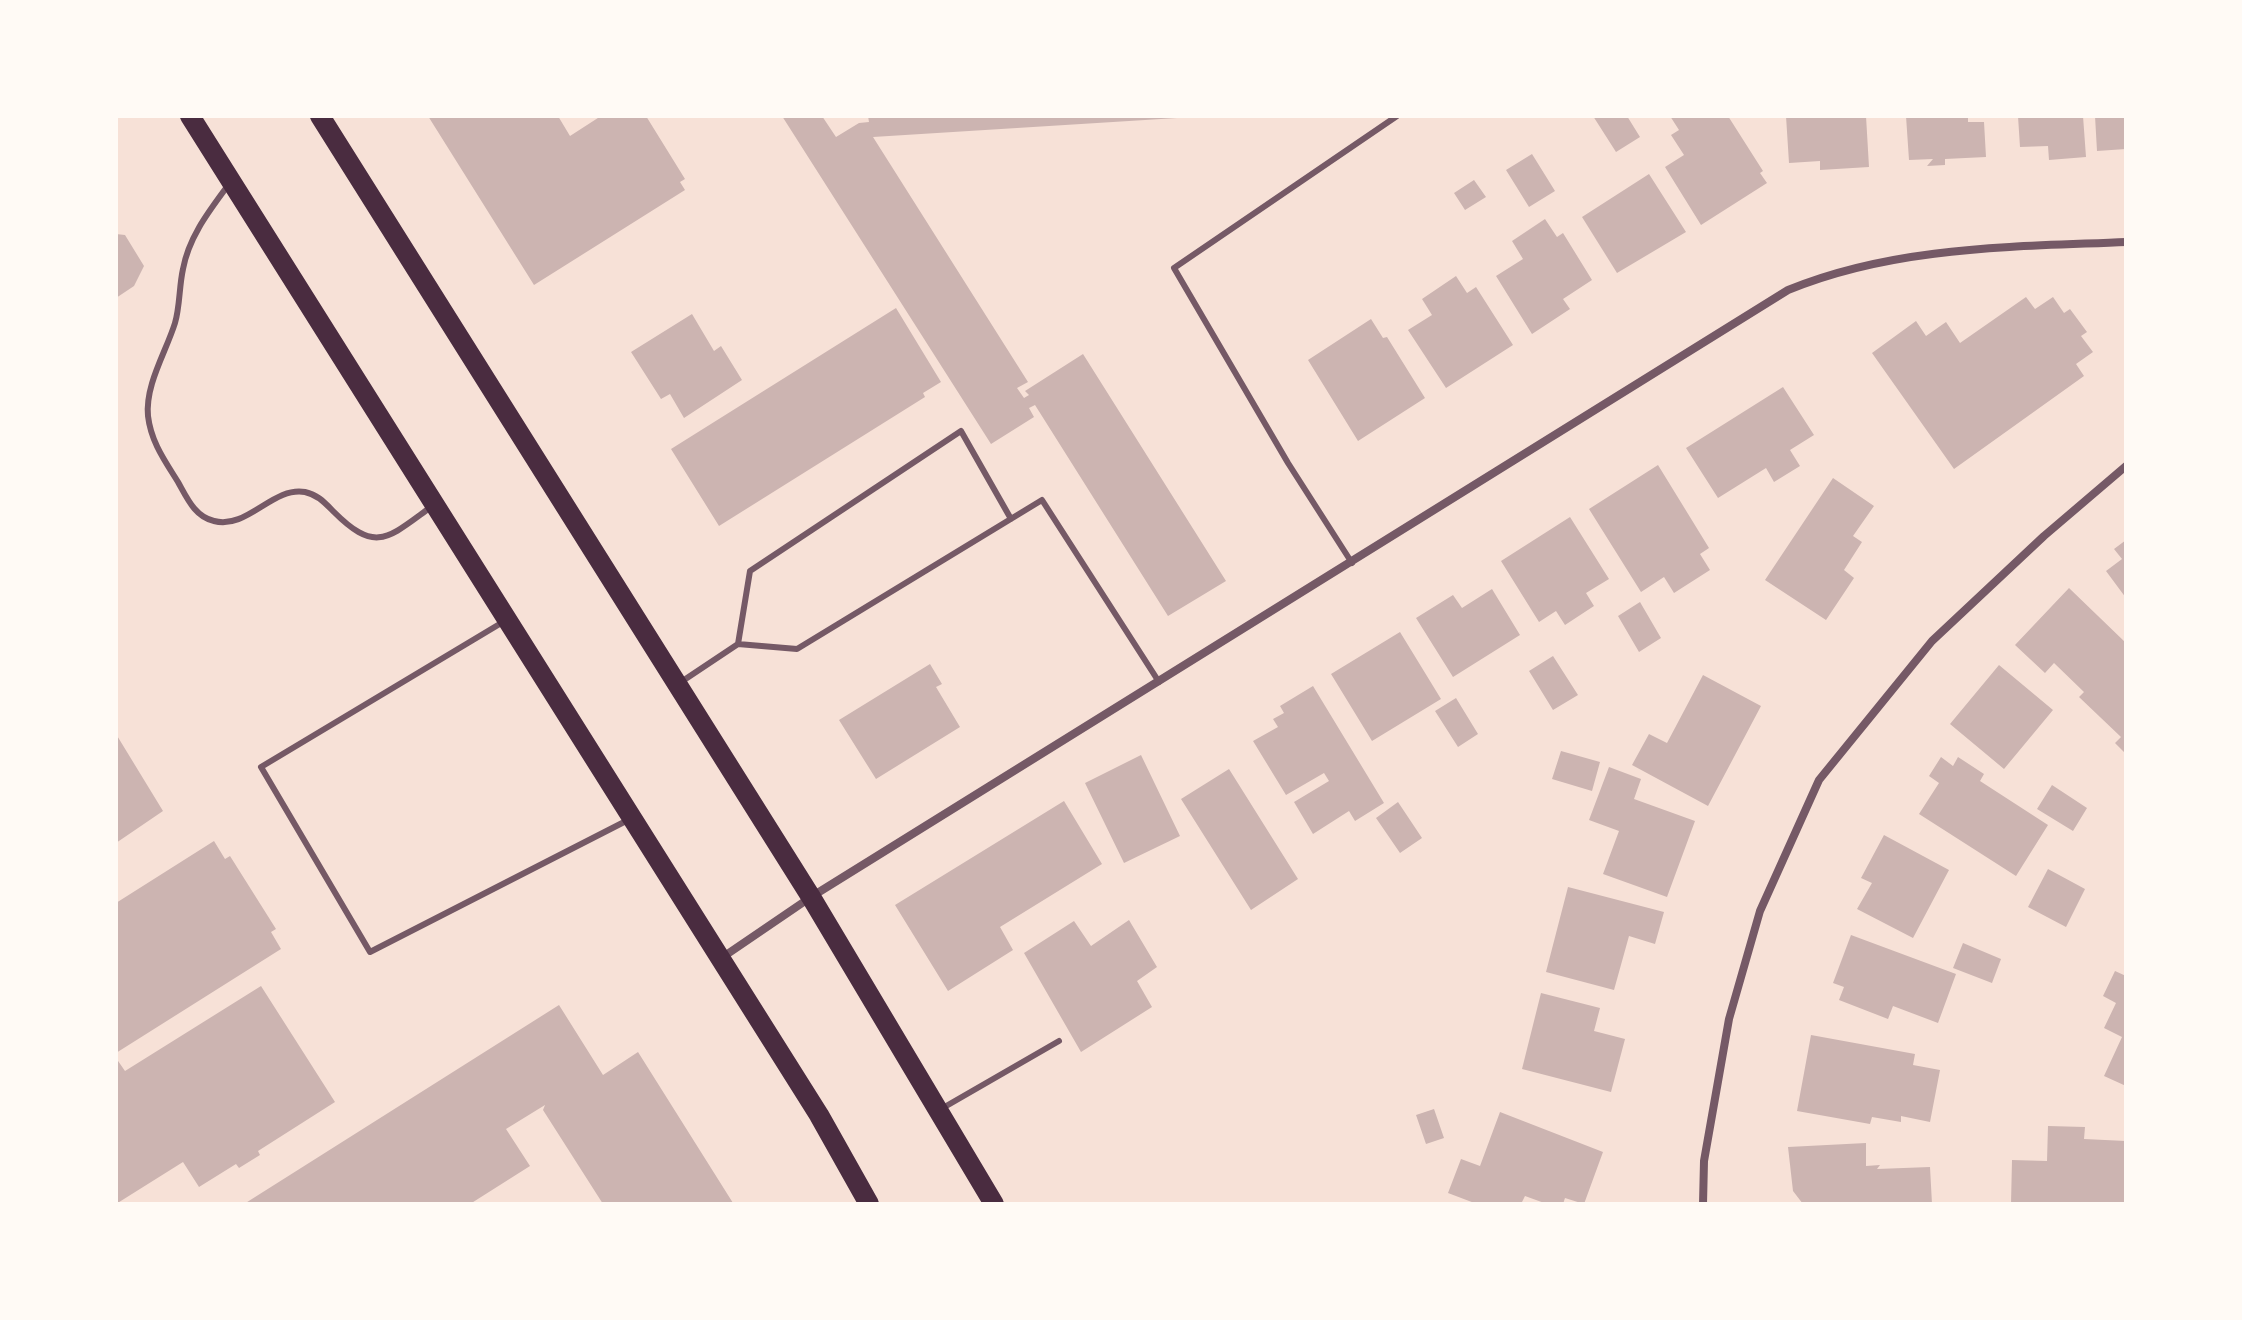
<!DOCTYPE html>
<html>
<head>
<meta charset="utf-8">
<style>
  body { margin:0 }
  #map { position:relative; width:2242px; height:1320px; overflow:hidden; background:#f7e1d7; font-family:"Space Grotesk",sans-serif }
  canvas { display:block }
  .frame { position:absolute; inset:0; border:118px solid #fffaf5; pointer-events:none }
</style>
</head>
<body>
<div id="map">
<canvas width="2242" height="1320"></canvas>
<div class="frame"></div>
</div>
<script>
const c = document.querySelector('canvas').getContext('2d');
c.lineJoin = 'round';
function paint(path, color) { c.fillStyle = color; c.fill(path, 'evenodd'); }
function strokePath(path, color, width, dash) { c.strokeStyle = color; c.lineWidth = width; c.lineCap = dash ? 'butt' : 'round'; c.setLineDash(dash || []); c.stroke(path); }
const building = new Path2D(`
  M428 116H558L570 136 601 116H646L685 179 680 182 685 190 534 285Z
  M782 116H822L836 137 859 123 869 122 868 116H1209L873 137 1028 382 1017 388 1024 398 1029 395 1025 391 1083 354 1226 581 1168 616 1035 405 1029 408 1034 417 991 444Z
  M1593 116H1627L1640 137 1616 152Z
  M1670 116H1728L1763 171 1760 173 1767 183 1701 225 1665 167 1684 155 1671 135 1679 130Z
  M1786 116H1866L1869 167 1820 170V161L1789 163Z
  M1906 116H1968V122H1984L1986 157 1945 159V165L1927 166 1933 159 1909 160Z
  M2018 116H2083L2086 157 2049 160 2048 146 2020 147Z
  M2095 116H2126V149L2097 151Z
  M1532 154 1555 191 1529 207 1506 170Z
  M1649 174 1686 232 1617 273 1582 217Z
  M1474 180 1486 197 1465 210 1454 193Z
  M1545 219 1557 237 1563 233 1592 280 1563 299 1570 309 1532 334 1496 276 1523 259 1512 241Z
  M116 234 125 235 144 266 134 286 116 298Z
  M1456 276 1467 293 1476 287 1513 345 1446 388 1408 330 1432 315 1422 299Z
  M2026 297 2035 309 2053 297 2064 313 2070 309 2087 332 2081 336 2093 352 2076 364 2084 376 1954 469 1872 353 1916 321 1926 336 1946 322 1960 343Z
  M896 308 941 382 923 393 925 397 719 526 671 449Z
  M692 314 714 351 721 346 742 380 684 418 670 394 661 399 631 352Z
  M1371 319 1383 338 1387 337 1425 398 1358 441 1308 360Z
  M1783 387 1814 435 1790 450 1800 466 1774 482 1766 468 1718 498 1686 448Z
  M1658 465 1709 548 1700 554 1710 570 1674 593 1664 577 1641 592 1589 509Z
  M1833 478 1874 506 1853 536 1862 542 1844 570 1854 578 1826 620 1765 580Z
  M1570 517 1609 579 1586 593 1594 606 1565 625 1556 611 1539 622 1501 561Z
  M2126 540V598L2106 571 2122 559 2114 549Z
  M2069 588 2126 643V754L2115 743 2121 737 2079 697 2084 692 2054 663 2045 673 2015 645Z
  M1492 589 1520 635 1453 677 1416 618 1453 595 1462 608Z
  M1640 602 1661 638 1639 652 1618 616Z
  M1400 632 1441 699 1372 741 1331 674Z
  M1553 656 1578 695 1553 710 1529 671Z
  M930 664 942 684 936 687 960 727 876 779 839 720Z
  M1999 665 2053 710 2004 769 1950 724Z
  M1703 675 1761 706 1708 806 1632 765 1649 734 1667 743Z
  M1313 686 1384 803 1355 821 1349 811 1313 834 1294 802 1329 781 1324 773 1286 795 1253 741 1278 727 1273 719 1284 713 1280 706Z
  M1456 698 1478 734 1458 747 1435 711Z
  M116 734 163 811 116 843Z
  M1561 751 1600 762 1592 791 1552 779Z
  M1141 755 1180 836 1124 863 1085 783Z
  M1941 757 1953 766 1958 757 1984 774 1980 781 2048 825 2016 876 1919 814 1939 783 1929 776Z
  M1609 767 1641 779 1634 799 1695 821 1667 897 1603 874 1619 831 1589 820Z
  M1229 769 1298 879 1251 910 1181 799Z
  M2052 785 2087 808 2073 831 2037 809Z
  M1064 801 1102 864 1000 927 1013 950 948 991 895 905Z
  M1398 802 1422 838 1400 853 1376 818Z
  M1884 835 1949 870 1913 938 1857 909 1872 883 1861 878Z
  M214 841 225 859 230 856 276 929 271 932 281 949 116 1053V903Z
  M2048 869 2085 889 2066 927 2028 907Z
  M1568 887 1664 912 1655 944 1629 936 1614 990 1546 972Z
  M1129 920 1157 967 1137 981 1152 1007 1081 1052 1024 953 1074 921 1091 946Z
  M1851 935 1956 974 1938 1023 1893 1006 1888 1019 1839 1000 1844 987 1833 983Z
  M1963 943 2001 959 1992 983 1953 968Z
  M2115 971 2126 976V1086L2104 1076 2122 1037 2104 1028 2116 1003 2103 996Z
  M261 986 335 1102 258 1151 260 1155 239 1168 236 1164 199 1187 183 1162 116 1204V1058L125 1071Z
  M1541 993 1600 1008 1594 1031 1625 1039 1611 1092 1522 1069Z
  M559 1005 603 1075 638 1052 733 1203 603 1204 543 1110 545 1105 506 1129 530 1166 470 1204H244Z
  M1811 1035 1915 1054 1913 1065 1940 1070 1930 1122 1901 1116V1122L1872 1117 1870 1124 1797 1111Z
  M1434 1109 1444 1138 1426 1144 1416 1115Z
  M1500 1112 1603 1152 1584 1204 1565 1198 1563 1204H1547L1525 1196 1521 1204H1477L1448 1193 1461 1159 1480 1166Z
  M2048 1126 2085 1127 2084 1139 2126 1141V1204H2011L2012 1160 2047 1161Z
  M1866 1143V1166L1880 1165 1877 1169 1930 1167 1932 1204H1803L1793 1191 1788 1147Z`);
const service = new Path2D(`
  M229 184C210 210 189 236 183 269 179 287 180 306 175 323 166 352 145 385 148 416 151 442 165 461 178 482 187 498 195 517 214 521 247 530 273 486 305 492 318 495 324 502 334 512 376 554 388 538 431 507
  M1352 563 1288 463 1174 268 1397 116
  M503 622 261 767 370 952 630 819
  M738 644 750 571 961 431 1011 519
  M681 682 738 644 797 649 1042 500 1159 682
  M941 1109 1059 1041`);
const minor = new Path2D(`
  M720 959 811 897 1788 290C1895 246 2012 247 2126 242
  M1703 1204 1704 1161 1729 1019 1760 911 1819 780 1932 641 2044 536 2126 466`);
const primary = new Path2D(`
  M190 116 819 1115 869 1204
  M320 116 811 897 994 1204`);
paint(building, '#ccb4b1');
strokePath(service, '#755966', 6);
strokePath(minor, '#755966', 8);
strokePath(primary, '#4a2c40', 20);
</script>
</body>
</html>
